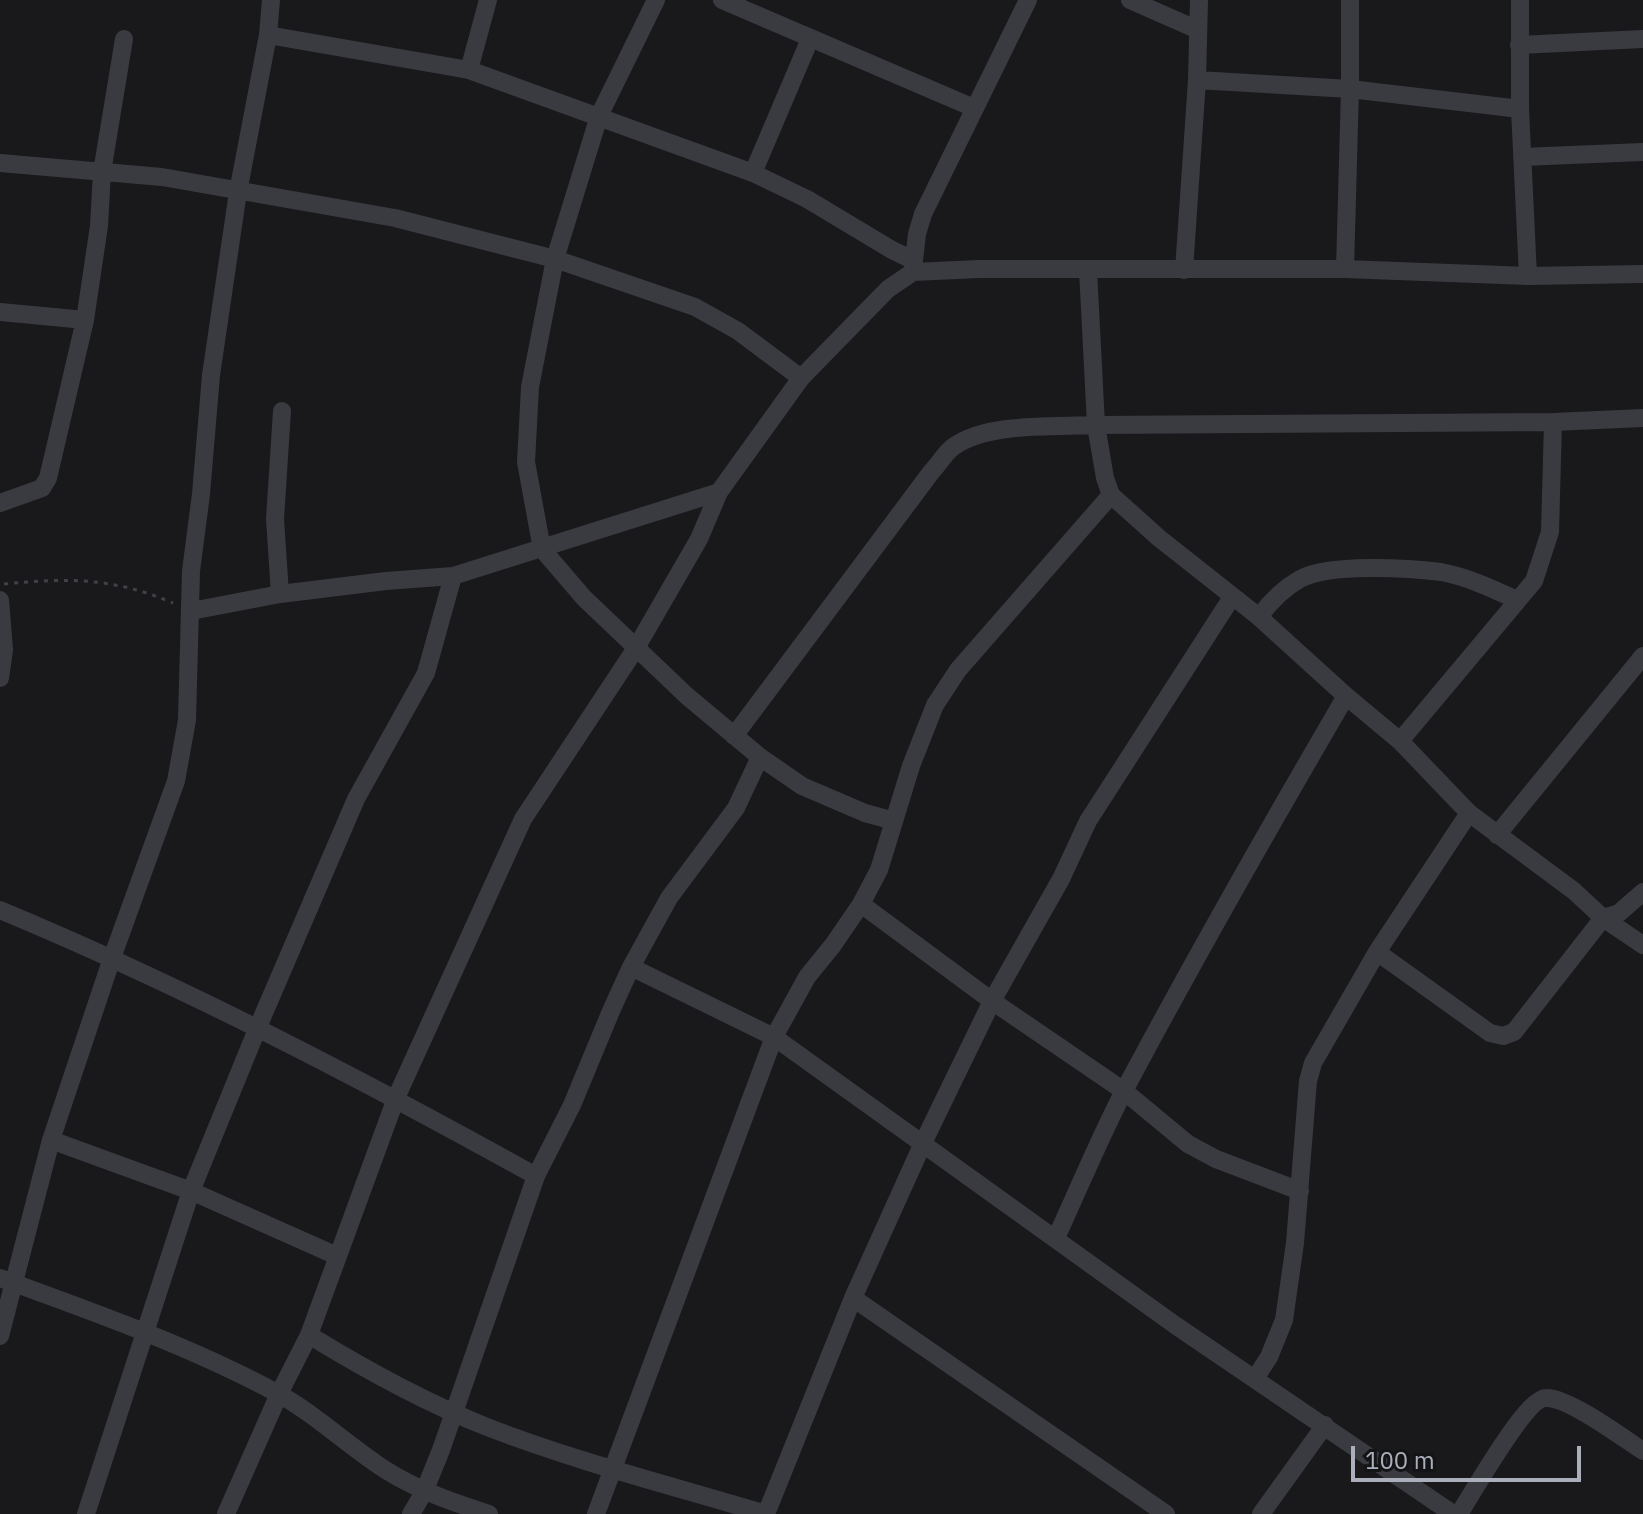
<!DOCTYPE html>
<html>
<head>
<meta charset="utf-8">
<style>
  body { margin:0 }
  #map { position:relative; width:1643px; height:1514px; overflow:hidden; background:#19191c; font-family:"IBM Plex Sans",sans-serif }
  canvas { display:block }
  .scale { position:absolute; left:1351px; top:1446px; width:230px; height:36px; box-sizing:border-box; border:4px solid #abafbc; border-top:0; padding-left:10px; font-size:24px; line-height:28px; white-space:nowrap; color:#abafbc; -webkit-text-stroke:6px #141417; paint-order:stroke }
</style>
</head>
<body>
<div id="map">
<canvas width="1643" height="1514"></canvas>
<div class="scale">100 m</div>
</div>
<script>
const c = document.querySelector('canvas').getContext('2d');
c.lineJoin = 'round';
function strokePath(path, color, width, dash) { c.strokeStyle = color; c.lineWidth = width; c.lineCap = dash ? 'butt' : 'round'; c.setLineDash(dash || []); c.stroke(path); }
const path = new Path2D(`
  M4 584C68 578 112 577 173 603`);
const street = new Path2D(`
  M656 0 599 116 555 259 530 387 526 462 542 549 584 598 687 696 760 757 802 786 865 813 894 821
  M722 0 974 108
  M1130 0 1196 29
  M1520 0V109L1528 276
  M268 35 469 70 753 173 807 199 892 250 913 260
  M1519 45 1643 39
  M469 70 488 0
  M1197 80 1350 89 1520 109
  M1522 157 1643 152
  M0 163 162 177 395 218 555 259 695 307 738 331 801 378
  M753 173 810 39
  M913 269 917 234 923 214 1028 0
  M1345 269 1350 89V0
  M1088 270 1096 425 1105 478 1111 495 1159 538 1259 617 1346 696 1400 741 1469 813 1574 891 1603 918 1643 945
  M1184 270 1197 80 1199 0
  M0 312 85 320
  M0 503 42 488 48 478 85 320 99 226 102 172 124 39
  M280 594 275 519 282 411
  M0 600 4 650 0 678
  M191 611 280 594 386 581 453 576 719 492 801 378 888 289 913 272 979 269H1345L1528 276 1643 274
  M1259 617C1270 602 1284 588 1300 579 1329 563 1409 568 1441 572 1468 577 1493 589 1517 600
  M734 736 932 471C939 464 945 453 953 447 987 422 1055 427 1096 425L1553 422 1643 418
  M1400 741 1534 581 1550 532 1553 422
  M1497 835 1643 656
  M861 904 992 1001 1124 1091 1188 1144 1216 1159 1300 1191
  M0 910C185 987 361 1079 536 1176
  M1377 952 1490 1033 1503 1036 1514 1032 1603 918 1619 913 1643 892
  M631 967 774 1037 1175 1325 1453 1514
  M51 1140 191 1191 337 1256
  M1056 1238C1079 1188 1100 1137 1125 1089 1196 956 1270 826 1346 696
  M0 1278C93 1312 187 1345 275 1392 313 1412 347 1445 384 1469 417 1490 452 1502 489 1514
  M853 1298 1166 1514
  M309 1335C366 1370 424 1402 487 1427 577 1462 673 1486 766 1514
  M0 1336 51 1140 112 958 176 781 187 720 191 571 201 494 211 375 238 192 268 35 271 0
  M1256 1377 1269 1357 1284 1320 1295 1243 1308 1081 1313 1063 1377 952 1469 813
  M86 1514 191 1191 258 1027 356 799 426 673 453 576
  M226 1514 279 1394 309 1335 396 1098 523 819 636 648 699 539 719 492
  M411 1514 424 1492 441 1450 536 1176 572 1105 611 1011 631 967 669 898 736 808 760 757
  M596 1514 774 1037 807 977 833 945 861 904 879 870 911 766 935 705 958 670 1111 495
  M766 1514 853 1298 923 1143 992 1001 1061 879 1088 821 1232 597
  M1261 1514 1325 1425
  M1459 1514C1472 1494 1526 1398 1546 1398 1568 1397 1623 1438 1643 1451`);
strokePath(path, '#404248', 3, [4, 6]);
strokePath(street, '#3a3b41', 18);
</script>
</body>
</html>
